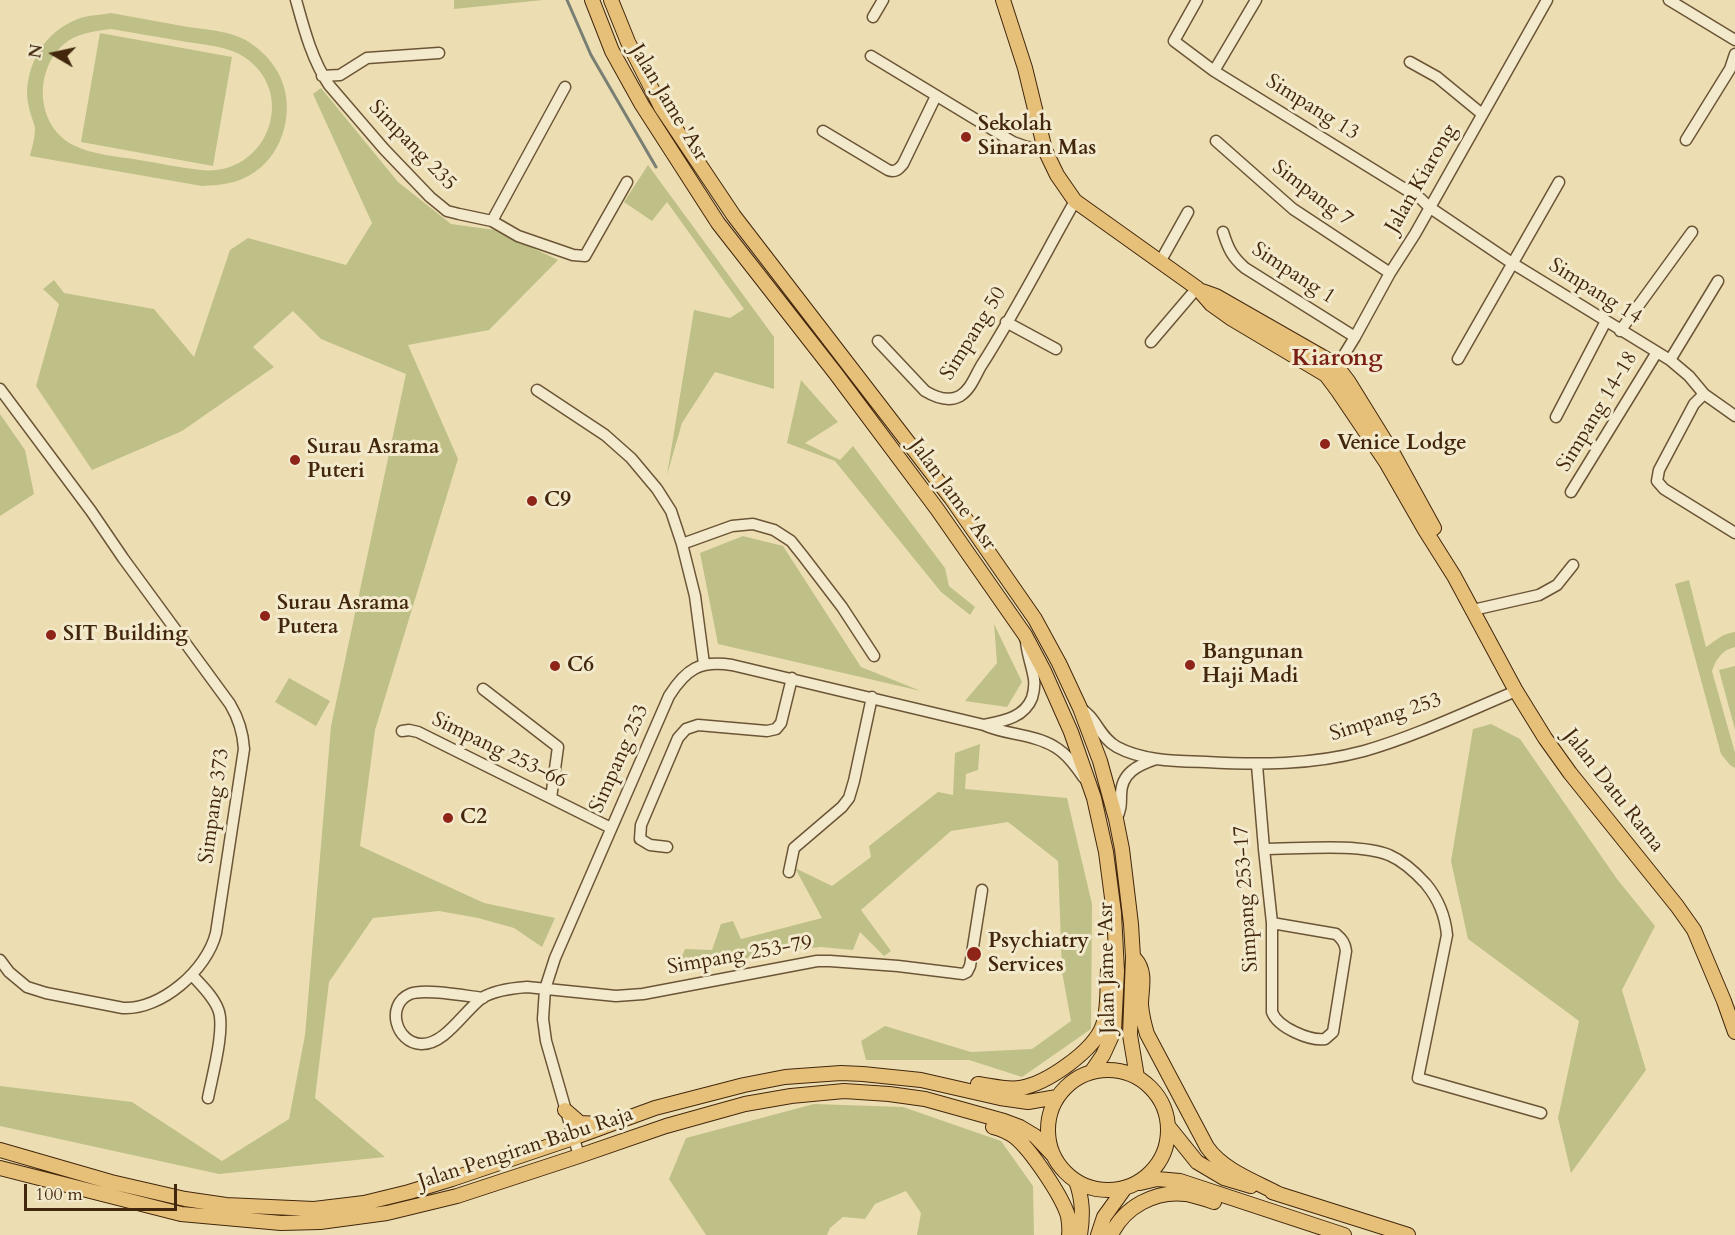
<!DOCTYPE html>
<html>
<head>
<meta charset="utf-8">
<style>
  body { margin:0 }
  #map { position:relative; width:1735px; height:1235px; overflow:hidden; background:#ecdeb2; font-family:Cardo,serif }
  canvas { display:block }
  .north { position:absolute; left:24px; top:24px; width:60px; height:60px; -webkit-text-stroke:4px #f3eacd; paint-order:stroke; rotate:279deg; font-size:16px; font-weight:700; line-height:24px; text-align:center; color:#42270c }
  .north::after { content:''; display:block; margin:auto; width:21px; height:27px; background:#42270c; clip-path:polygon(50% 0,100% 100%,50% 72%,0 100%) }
  .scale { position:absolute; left:24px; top:1184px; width:153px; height:27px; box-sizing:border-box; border:3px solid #42270c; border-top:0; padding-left:8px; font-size:18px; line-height:21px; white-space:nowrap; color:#42270c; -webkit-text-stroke:4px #f3eacd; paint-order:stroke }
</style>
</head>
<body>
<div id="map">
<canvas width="1735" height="1235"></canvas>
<div class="north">N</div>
<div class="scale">100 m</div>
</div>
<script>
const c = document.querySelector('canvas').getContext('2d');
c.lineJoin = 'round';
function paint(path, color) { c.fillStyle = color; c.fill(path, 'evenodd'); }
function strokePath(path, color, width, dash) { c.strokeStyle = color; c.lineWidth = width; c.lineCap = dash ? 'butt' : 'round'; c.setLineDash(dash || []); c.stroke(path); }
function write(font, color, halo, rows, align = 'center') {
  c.font = font + ' Cardo,serif'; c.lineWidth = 6; c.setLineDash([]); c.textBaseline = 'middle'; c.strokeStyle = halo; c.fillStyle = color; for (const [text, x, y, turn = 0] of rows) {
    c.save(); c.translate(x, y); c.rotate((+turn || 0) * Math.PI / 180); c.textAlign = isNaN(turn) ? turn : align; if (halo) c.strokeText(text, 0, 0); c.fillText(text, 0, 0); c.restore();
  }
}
const green = new Path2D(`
  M454 0H543L454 9Z
  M111 13C137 18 162 22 188 27 208 30 236 31 253 45 266 54 278 68 283 84 294 116 281 158 250 175 235 184 219 185 202 186L30 156C32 147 37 132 34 124 31 115 27 104 27 93 28 58 49 27 84 17 92 15 102 15 111 13ZM111 29C136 33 162 38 187 42 205 45 228 46 244 57 299 93 267 177 201 170 181 168 159 163 139 160 117 156 92 155 73 145 35 125 34 70 64 44 77 33 95 31 111 29Z
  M100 33 232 57 213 166 81 142Z
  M321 88 398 182 451 224 495 230 558 260 489 330 408 345 458 459 375 730 360 846 484 903 555 918 542 947 514 928 478 918 439 911 373 918 329 982 315 1098 385 1157 219 1174 0 1126V1086L132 1102 222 1161 289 1119 305 1035 331 726 406 374 321 339 293 311 253 347 274 367 182 431 92 470 36 386 59 304 43 289 54 280 64 293 154 309 194 357 230 250 248 238 346 265 372 223 313 94Z
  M648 165 774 337V389L715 372 682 423 667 475 694 310 730 318 744 309 667 202 652 221 624 202Z
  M801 380 838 422 805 443 840 460 853 446 945 568 949 586 975 607 970 615 941 592 835 461 787 443Z
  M0 414 25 450 34 494 0 516Z
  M743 536 783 546 861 667 921 691 718 644 700 553Z
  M1689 580 1706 647C1715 641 1723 633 1735 632V647C1722 650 1716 659 1712 671L1735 753V768L1730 765 1721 754 1675 584Z
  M994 624 1022 682 1007 707 965 701 997 663Z
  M1735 666V730L1719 670Z
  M289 678 330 701 316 726 275 702Z
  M1491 724 1520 739 1617 879 1655 926 1622 990 1646 1070 1571 1173 1558 1118 1579 1021 1468 939 1451 861 1473 729Z
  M980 744 978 770 966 774 965 789 1067 798 1092 904 1091 1029 1022 1077 969 1060H866L861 1041 885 1026 971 1052 1032 1049 1071 1021 1062 972 1058 861 1008 822 951 831 861 910 891 951 884 956 860 932 853 950 821 947 773 952 688 972 678 966 685 949 712 950 721 924 733 921 741 939 822 918 795 868 832 886 871 857 869 846 938 792 953 795 955 753Z
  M814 1104 903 1107 1001 1141 1033 1186 1034 1235H917L921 1213 906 1191 875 1204 865 1219 843 1217 830 1228 827 1235H706L669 1179 686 1138Z`);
const stream = new Path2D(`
  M567 0 591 55 656 167`);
const minor = new Path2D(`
  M296 0C304 29 312 60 329 85L384 149 430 197 441 206 447 211 459 214 492 221 518 236 573 255 585 256 627 182
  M1197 0 1174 41 1214 71 1421 199 1429 207 1512 263 1670 360 1689 376 1704 394 1735 416
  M1669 0 1735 40
  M873 17 883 0
  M871 56 1013 142 1027 147 1045 150
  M1410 62 1437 77 1482 114
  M1214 71 1256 0
  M322 76 340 75 367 58 439 53
  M823 131 888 170C895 173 899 169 903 164L936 96
  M1686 140 1730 69 1735 54
  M1216 141 1293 209 1390 273
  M492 221 565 87
  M1223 232C1228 248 1232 257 1245 268L1355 337
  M1160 262 1188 212
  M1006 322 1056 349
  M1620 331 1692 232
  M878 341 925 391C935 397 949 402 960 396 971 389 975 376 981 366 1015 313 1044 256 1075 201
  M1151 342 1197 288
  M1458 359 1559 182
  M1670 360 1718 281
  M1330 370 1344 355 1355 337 1390 273 1415 234 1547 0
  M0 389 91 511 123 558 230 704C239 719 243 732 244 749L216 933C207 970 161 1010 123 1008L46 993 27 987 9 972 0 960
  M537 390 605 435 631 458 657 489 671 511 682 544 695 596 704 664
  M1704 394 1694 404 1659 470 1657 481 1664 489 1735 533
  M1556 417 1606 321
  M1571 492 1657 352
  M682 544 732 526 753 524 774 530 791 541 803 556 842 607 874 656
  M1473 610 1539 595 1557 585 1573 565
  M483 689 558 747 551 798
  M1080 708C1096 717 1100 738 1117 747 1143 761 1176 761 1206 762 1258 765 1312 765 1364 751 1416 736 1466 712 1516 691
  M984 725C1003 721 1024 718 1032 698 1034 691 1035 686 1034 679 1032 666 1027 654 1026 641
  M402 731 409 730 418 732 611 828
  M1257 765 1264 849 1272 923V1012C1278 1028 1310 1041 1325 1039L1333 1032 1346 951C1345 943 1342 939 1336 934L1272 923
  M1116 819C1121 811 1121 804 1121 795 1121 773 1138 765 1156 759
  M667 847 650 845 640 839 641 825 678 738 686 729 698 725 767 731 776 729 781 723 792 678
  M1264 849C1298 849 1359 843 1389 855 1403 861 1416 873 1426 884 1439 900 1445 915 1447 935L1418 1078 1541 1113
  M789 872 794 848 842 807 849 798 854 781 872 697
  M192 975C201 985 213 996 218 1009 226 1027 212 1077 208 1098
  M483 998C466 996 424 988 410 994 385 1005 396 1043 421 1044 445 1045 464 1011 482 998 493 991 513 988 527 987L616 996 643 994 817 961H830L898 966 963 974 967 972 970 966 982 890
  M579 1156 546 1041 543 1019 545 989 555 958 669 696C686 669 700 660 732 665L984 725C1006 735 1034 734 1055 747 1067 754 1076 767 1084 778`);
const major = new Path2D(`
  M592 0 612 51 642 105 718 223 836 374 937 509 1025 635 1044 671 1071 732 1094 798 1106 852 1114 913 1117 971 1114 1031 1103 1055 1092 1071
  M611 0 628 42 661 107 734 216 951 498 1035 619 1059 663 1080 708 1100 761 1116 819 1122 849 1131 924 1133 957 1130 1035 1137 1077
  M1003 0 1025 68 1045 150 1057 175 1075 201 1197 288 1211 304 1232 319 1326 375 1338 391 1386 462 1425 530 1454 576 1516 691 1545 738 1570 773 1677 906 1694 930 1724 1001 1735 1032
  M1202 291 1216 296 1335 364 1348 381 1395 457 1434 528
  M1135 959C1147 972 1141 989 1141 1005 1142 1015 1144 1024 1147 1034L1207 1147C1223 1170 1254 1181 1279 1194
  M1048 1130a60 60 0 1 1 120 0a60 60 0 1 1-120 0Z
  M978 1084C992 1086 1006 1090 1020 1088 1046 1084 1094 1051 1103 1025 1109 1007 1107 987 1108 969
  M565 1110 580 1123 600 1124
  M1168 1126 1197 1162 1224 1178 1251 1186
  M993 1127C1001 1129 1008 1132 1015 1137 1031 1150 1062 1196 1068 1216 1069 1222 1070 1228 1069 1235
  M0 1150 111 1182 185 1199 226 1205 314 1209 364 1203 409 1192 452 1179 573 1138 655 1108 744 1085 785 1077 841 1073 863 1074 921 1080 1000 1098 1028 1102 1057 1097
  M0 1168 181 1214 281 1223 320 1222 387 1213 457 1196 579 1156 666 1126 745 1104 791 1096 844 1091 889 1094 925 1099 1004 1121 1020 1127 1035 1136 1053 1155
  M1076 1181C1083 1200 1083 1216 1080 1235
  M1140 1183 1157 1179 1180 1181 1344 1235
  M1272 1192 1408 1235
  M1098 1235 1104 1217 1125 1188
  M1111 1235C1124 1207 1155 1190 1186 1194 1196 1196 1205 1199 1214 1202`);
const markers = [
  [966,137,6,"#8f2418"],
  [1325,444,6,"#8f2418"],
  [295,460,6,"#8f2418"],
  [532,501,6,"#8f2418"],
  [265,616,6,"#8f2418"],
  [51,635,6,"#8f2418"],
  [1190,665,6,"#8f2418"],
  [555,666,6,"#8f2418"],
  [448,818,6,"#8f2418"],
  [974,954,8,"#8f2418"]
];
const streetNames = [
  ["Jalan Jame 'Asr",668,103,59],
  ["Simpang 13",1312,108,32],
  ["Simpang 235",412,146,46],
  ["Jalan Kiarong",1422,179,-60],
  ["Simpang 7",1312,194,37],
  ["Simpang 1",1293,274,33],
  ["Simpang 14",1595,292,32],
  ["Simpang 50",974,334,-58],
  ["Simpang 14-18",1598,412,-59],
  ["Jalan Jame 'Asr",952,495,54],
  ["Simpang 253",1386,718,-18],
  ["Simpang 253-66",499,751,26],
  ["Simpang 253",620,759,-66],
  ["Jalan Datu Ratna",1613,791,52],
  ["Simpang 373",215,806,-82],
  ["Simpang 253-17",1247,899,-94],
  ["Simpang 253-79",740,956,-10],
  ["Jalan Jame 'Asr",1108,968,-91],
  ["Jalan Pengiran Babu Raja",526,1149,-18]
];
const poiNames = [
  ["Sekolah",978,125],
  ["Sinaran Mas",978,149],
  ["Venice Lodge",1337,444],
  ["Surau Asrama",307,448],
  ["Puteri",307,472],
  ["C9",544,501],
  ["Surau Asrama",277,604],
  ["Putera",277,628],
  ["SIT Building",63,635],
  ["Bangunan",1202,653],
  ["Haji Madi",1202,677],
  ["C6",567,666],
  ["C2",460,818],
  ["Psychiatry",988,942],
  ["Services",988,966]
];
const quarterNames = [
  ["Kiarong",1337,359]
];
paint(green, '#bec088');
strokePath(stream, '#797f73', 3);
strokePath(minor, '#6c5536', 13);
strokePath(major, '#42270c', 16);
strokePath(minor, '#f3eacd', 10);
strokePath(major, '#e6bf79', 14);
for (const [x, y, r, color] of markers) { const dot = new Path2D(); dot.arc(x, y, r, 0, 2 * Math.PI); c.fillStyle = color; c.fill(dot); strokePath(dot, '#f3eacd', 2); }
write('21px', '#42270c', '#f3eacd', streetNames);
write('bold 21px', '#42270c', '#f3eacd', poiNames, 'left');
write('bold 24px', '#7a1f14', '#f3eacd', quarterNames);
</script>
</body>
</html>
